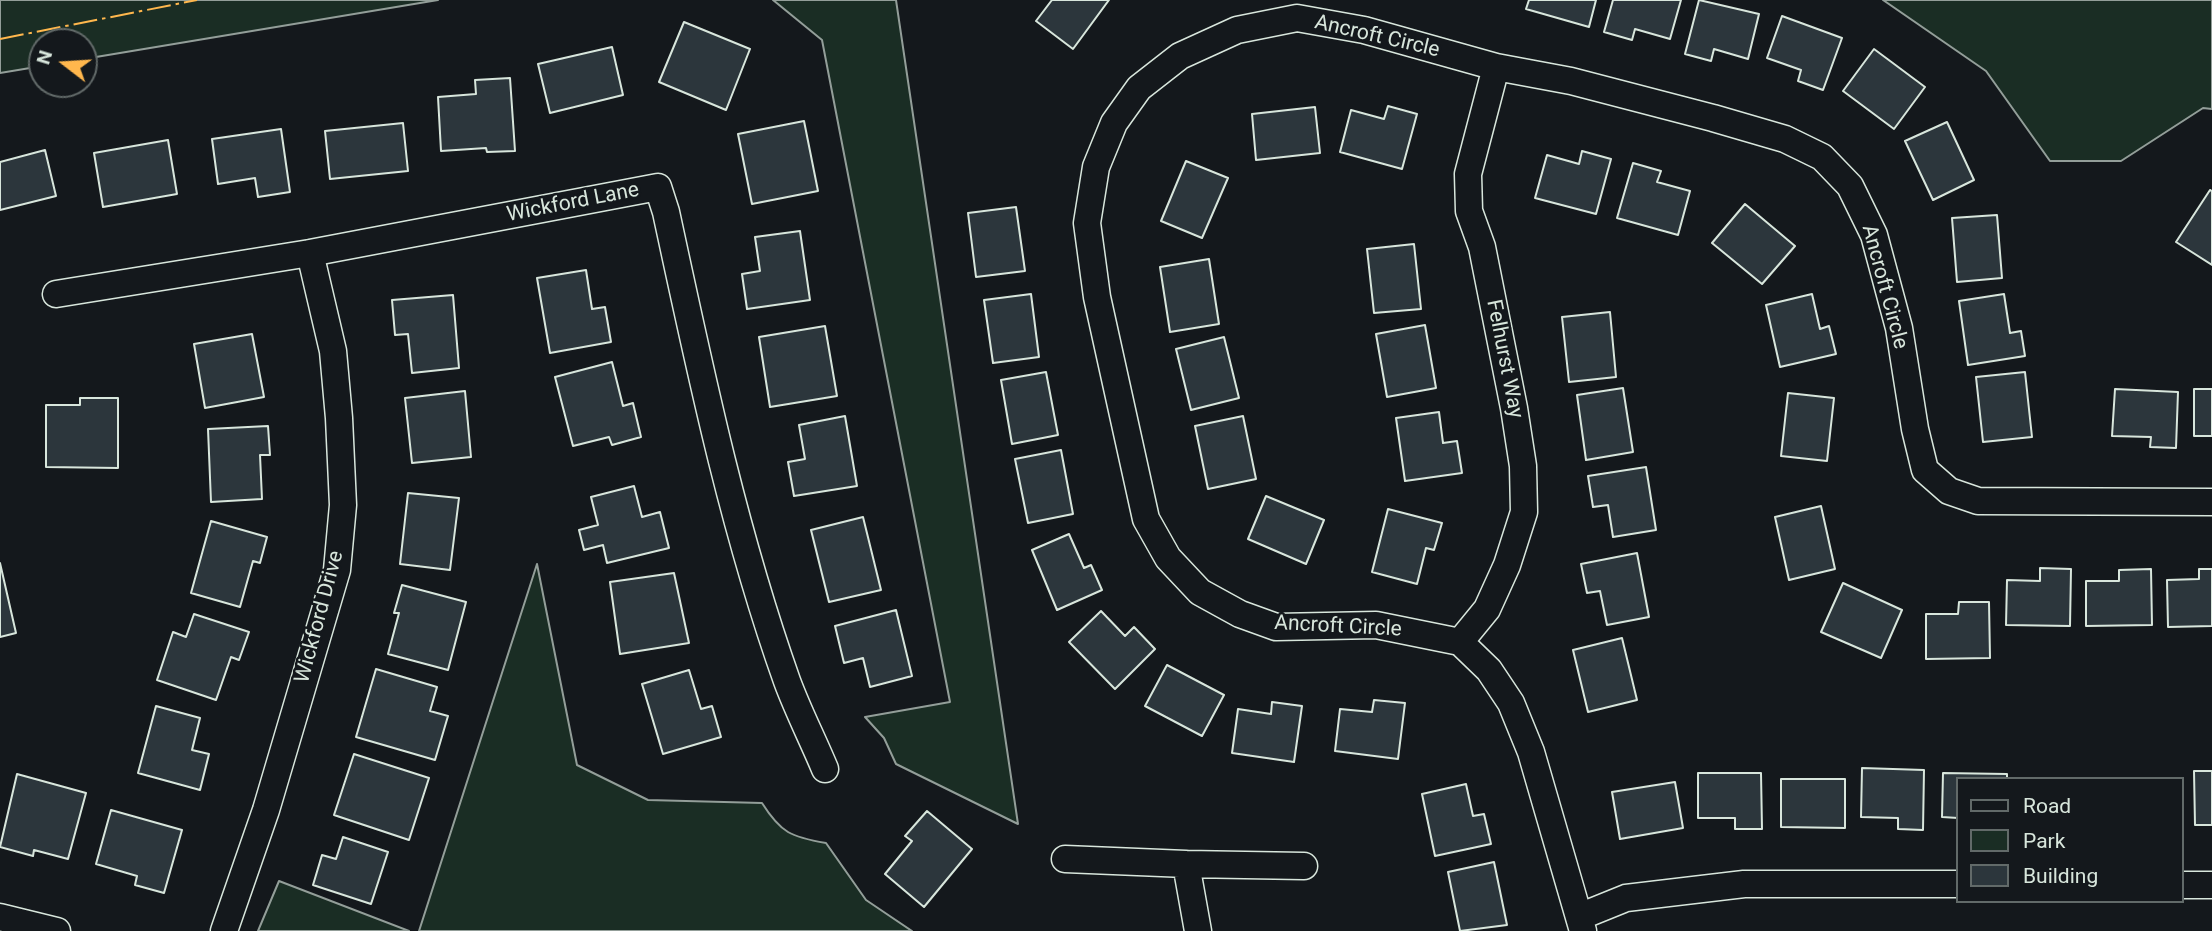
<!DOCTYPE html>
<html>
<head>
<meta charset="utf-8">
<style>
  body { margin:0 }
  #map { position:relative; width:2212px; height:931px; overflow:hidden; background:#14181c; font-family:Roboto,sans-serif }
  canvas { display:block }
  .legend { position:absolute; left:1956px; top:777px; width:228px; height:126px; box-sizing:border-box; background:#14181c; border:2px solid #626a69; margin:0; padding:9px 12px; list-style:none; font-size:21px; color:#d8e6dc }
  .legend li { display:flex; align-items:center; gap:14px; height:35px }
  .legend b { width:35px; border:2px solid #626a69 }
  .north { position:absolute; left:28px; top:28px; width:70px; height:70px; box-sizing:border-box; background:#14181c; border:2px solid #626a69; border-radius:50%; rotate:287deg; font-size:19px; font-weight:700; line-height:28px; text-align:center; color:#d8e6dc }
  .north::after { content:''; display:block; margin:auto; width:24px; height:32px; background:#ffb74d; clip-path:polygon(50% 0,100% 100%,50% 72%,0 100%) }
</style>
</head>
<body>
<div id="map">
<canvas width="2212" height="931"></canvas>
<ul class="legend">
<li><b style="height:9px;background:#14181c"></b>Road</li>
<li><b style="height:19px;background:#1a2d24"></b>Park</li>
<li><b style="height:19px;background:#2c363c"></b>Building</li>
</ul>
<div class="north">N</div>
</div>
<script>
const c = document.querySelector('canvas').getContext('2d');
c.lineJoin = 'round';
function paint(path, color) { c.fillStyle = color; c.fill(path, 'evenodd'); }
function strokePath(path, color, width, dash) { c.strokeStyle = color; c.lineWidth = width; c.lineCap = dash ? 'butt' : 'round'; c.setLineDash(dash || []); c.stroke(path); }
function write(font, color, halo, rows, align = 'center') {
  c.font = font + ' Roboto,sans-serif'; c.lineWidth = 5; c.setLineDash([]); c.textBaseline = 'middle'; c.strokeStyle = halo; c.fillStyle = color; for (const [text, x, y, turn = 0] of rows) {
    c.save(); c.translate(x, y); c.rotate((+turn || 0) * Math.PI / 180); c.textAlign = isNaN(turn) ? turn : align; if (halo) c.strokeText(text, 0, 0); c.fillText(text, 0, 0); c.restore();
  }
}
const green = new Path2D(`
  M0 0H438L84 59V42H42V66L0 73Z
  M773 0H896L1018 824 896 764 884 738 865 717 950 702 822 40Z
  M1883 0H2212V109L2203 108 2121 161H2050L1986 71Z
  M537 564 577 765 648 800 762 803C781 833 791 837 826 843L866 900 912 931H419Z
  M279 881 409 931H258Z`);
const building = new Path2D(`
  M1052 0H1109L1073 49 1036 21Z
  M1529 0H1596L1589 27 1526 9Z
  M1613 0H1681L1670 39 1635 29 1632 40 1604 32Z
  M1699 0 1759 14 1748 59 1714 49 1711 61 1685 54Z
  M1782 16 1842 38 1823 90 1798 81 1801 70 1767 58Z
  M684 22 750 49 726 110 659 82Z
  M612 47 623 95 550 113 538 64Z
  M1874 49 1925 87 1894 129 1843 91Z
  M510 78 515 151 487 152 486 148 441 151 438 97 476 94 475 80Z
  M1388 106 1417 114 1402 169 1340 152 1351 110 1384 119Z
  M1315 107 1320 153 1256 160 1252 114Z
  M804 121 818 191 752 204 738 134Z
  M1947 122 1974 180 1933 200 1905 141Z
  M403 123 408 171 330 179 325 131Z
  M281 129 290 192 258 197 255 178 218 184 212 139Z
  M168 140 177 194 103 207 94 153Z
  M45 150 56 196 0 210V162Z
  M1582 151 1611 159 1596 214 1535 198 1547 155 1579 164Z
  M1186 161 1228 178 1202 238 1161 221Z
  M1633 163 1661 171 1657 182 1690 191 1678 235 1617 218Z
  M2210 190 2212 191V265L2176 242Z
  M1745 204 1795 246 1762 284 1712 243Z
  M1016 207 1025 271 976 277 968 213Z
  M1997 215 2002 278 1957 282 1952 218Z
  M800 231 810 300 747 309 742 274 760 271 755 237Z
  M1414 244 1421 309 1374 313 1367 249Z
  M1209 259 1219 324 1170 332 1160 267Z
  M586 270 592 309 605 307 611 342 550 353 537 278Z
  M1031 294 1039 357 993 363 984 300Z
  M1812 294 1820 329 1829 326 1836 354 1780 367 1766 305Z
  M2004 294 2010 333 2021 331 2025 356 1968 365 1959 301Z
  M453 295 459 368 412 373 408 334 395 335 392 300Z
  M1610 312 1616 377 1569 382 1562 317Z
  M1425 325 1436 388 1387 397 1376 334Z
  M825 326 837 396 770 407 759 337Z
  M252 334 264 397 205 408 194 344Z
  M1224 337 1239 398 1191 410 1176 349Z
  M612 362 623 406 633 403 641 437 612 445 609 437 573 446 555 377Z
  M1046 372 1058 435 1012 444 1001 380Z
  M2025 372 2032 437 1983 442 1976 377Z
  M1623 388 1633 452 1586 460 1577 395Z
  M2115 389 2178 392 2176 448 2150 447 2151 437 2112 436Z
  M2194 389H2212V436H2194Z
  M465 391 471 457 412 463 405 398Z
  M1788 393 1834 398 1827 461 1781 456Z
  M80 398H118V468L46 467V405H80Z
  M1439 412 1443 443 1457 441 1462 473 1405 481 1396 418Z
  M845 416 857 486 794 496 788 462 805 459 799 425Z
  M1243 416 1256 479 1208 489 1195 426Z
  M268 426 270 455H260L262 499 211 502 208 429Z
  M1061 450 1073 514 1028 523 1015 459Z
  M1646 467 1656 530 1613 537 1608 505 1593 507 1588 476Z
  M634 486 642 517 660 512 669 548 607 563 603 545 584 550 579 530 598 525 591 497Z
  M408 493 459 498 450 570 400 564Z
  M1266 496 1324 520 1306 564 1248 539Z
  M1821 506 1835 569 1789 580 1775 517Z
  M1388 509 1442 523 1434 550 1426 548 1417 584 1372 572Z
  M863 517 881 590 829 602 811 530Z
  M211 521 267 537 260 563 253 561 240 607 191 593Z
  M1069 534 1084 568 1091 565 1102 590 1057 610 1032 550Z
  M1637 553 1649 617 1607 625 1600 591 1587 593 1581 564Z
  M0 563 16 633 0 637Z
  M2040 568 2071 569 2070 626 2006 625 2007 580 2040 581Z
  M2151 569 2152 625 2086 626V581H2119V570Z
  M2199 569H2212V626L2168 627 2167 580 2199 579Z
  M674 573 689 643 620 654 610 582Z
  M1843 583 1902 610 1881 658 1821 632Z
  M402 585 466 602 448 670 388 654 399 613H394Z
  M1959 602H1989L1990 658 1926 659V614H1958Z
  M896 610 912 676 870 687 863 658 844 663 835 626Z
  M1101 611 1125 636 1134 627 1155 649 1115 689 1069 642Z
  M194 614 249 632 239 660 231 657 216 700 157 680 173 632 186 637Z
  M1622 638 1637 700 1588 712 1573 650Z
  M1167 665 1224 695 1202 736 1145 706Z
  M376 669 437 687 430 711 448 716 435 760 356 737Z
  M689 670 701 709 712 706 721 737 663 754 642 684Z
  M1374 700 1405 703 1398 759 1335 751 1340 709 1372 712Z
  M1272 702 1302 706 1294 762 1232 753 1238 709 1271 714Z
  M156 706 200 718 192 750 209 754 200 790 138 773Z
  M354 754 429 778 409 840 334 815Z
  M1862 768 1924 770 1923 830 1898 829V818L1861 817Z
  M2194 771H2212V825H2195Z
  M1698 773H1761L1762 829H1735V818H1698Z
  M1943 773 2007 774V779H1958V818L1942 817Z
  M17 774 86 793 68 859 34 850 33 856 0 847Z
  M1781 779H1845V828L1781 827Z
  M1675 782 1683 828 1620 839 1612 792Z
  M1466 784 1473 816 1484 814 1491 844 1435 856 1422 794Z
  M111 810 182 830 164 893 135 885 137 876 96 864Z
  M927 811 972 849 924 907 885 874 912 841 905 836Z
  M343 837 388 852 371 904 313 885 322 855 336 859Z
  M1494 862 1507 925 1460 931 1448 872Z`);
const minor = new Path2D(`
  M56 294 310 253 658 187 666 212C700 370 733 529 787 681 798 711 813 740 825 769
  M1460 642 1487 609 1507 565 1524 512 1523 466 1514 408 1482 247 1469 211 1468 174 1496 67
  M1065 859 1186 864 1198 931
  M1186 864 1304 866
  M2182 885H2212
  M0 917 57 931
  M1579 917 1626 898 1744 884H1958
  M224 931 266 810 337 570 343 505 339 418 333 351 310 253
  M1583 931 1531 752 1511 703 1489 670 1460 642 1376 625 1276 627 1240 614 1200 592 1168 558 1146 519 1097 297 1087 223 1096 167 1114 123 1139 88 1180 56 1237 30 1297 18 1364 30 1496 67 1571 81 1713 118 1785 139 1822 157 1850 186 1874 235 1899 328 1915 429 1925 470 1949 491 1978 501 2212 502`);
const power = new Path2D(`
  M0 39 197 0`);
const streetNames = [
  ["Ancroft Circle",1377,37,13],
  ["Wickford Lane",573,203,-11],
  ["Ancroft Circle",1884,287,75],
  ["Felhurst Way",1504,359,79],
  ["Wickford Drive",320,617,-75],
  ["Ancroft Circle",1338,627,3]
];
paint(green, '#1a2d24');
strokePath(green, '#939e99', 2);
paint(building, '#2c363c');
strokePath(building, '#d8e6dc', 2);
strokePath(minor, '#d8e6dc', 29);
strokePath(minor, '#14181c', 26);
strokePath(power, '#ffb74d', 2, [24, 5, 3.5, 5]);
write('21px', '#d8e6dc', '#14181c', streetNames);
</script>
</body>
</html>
